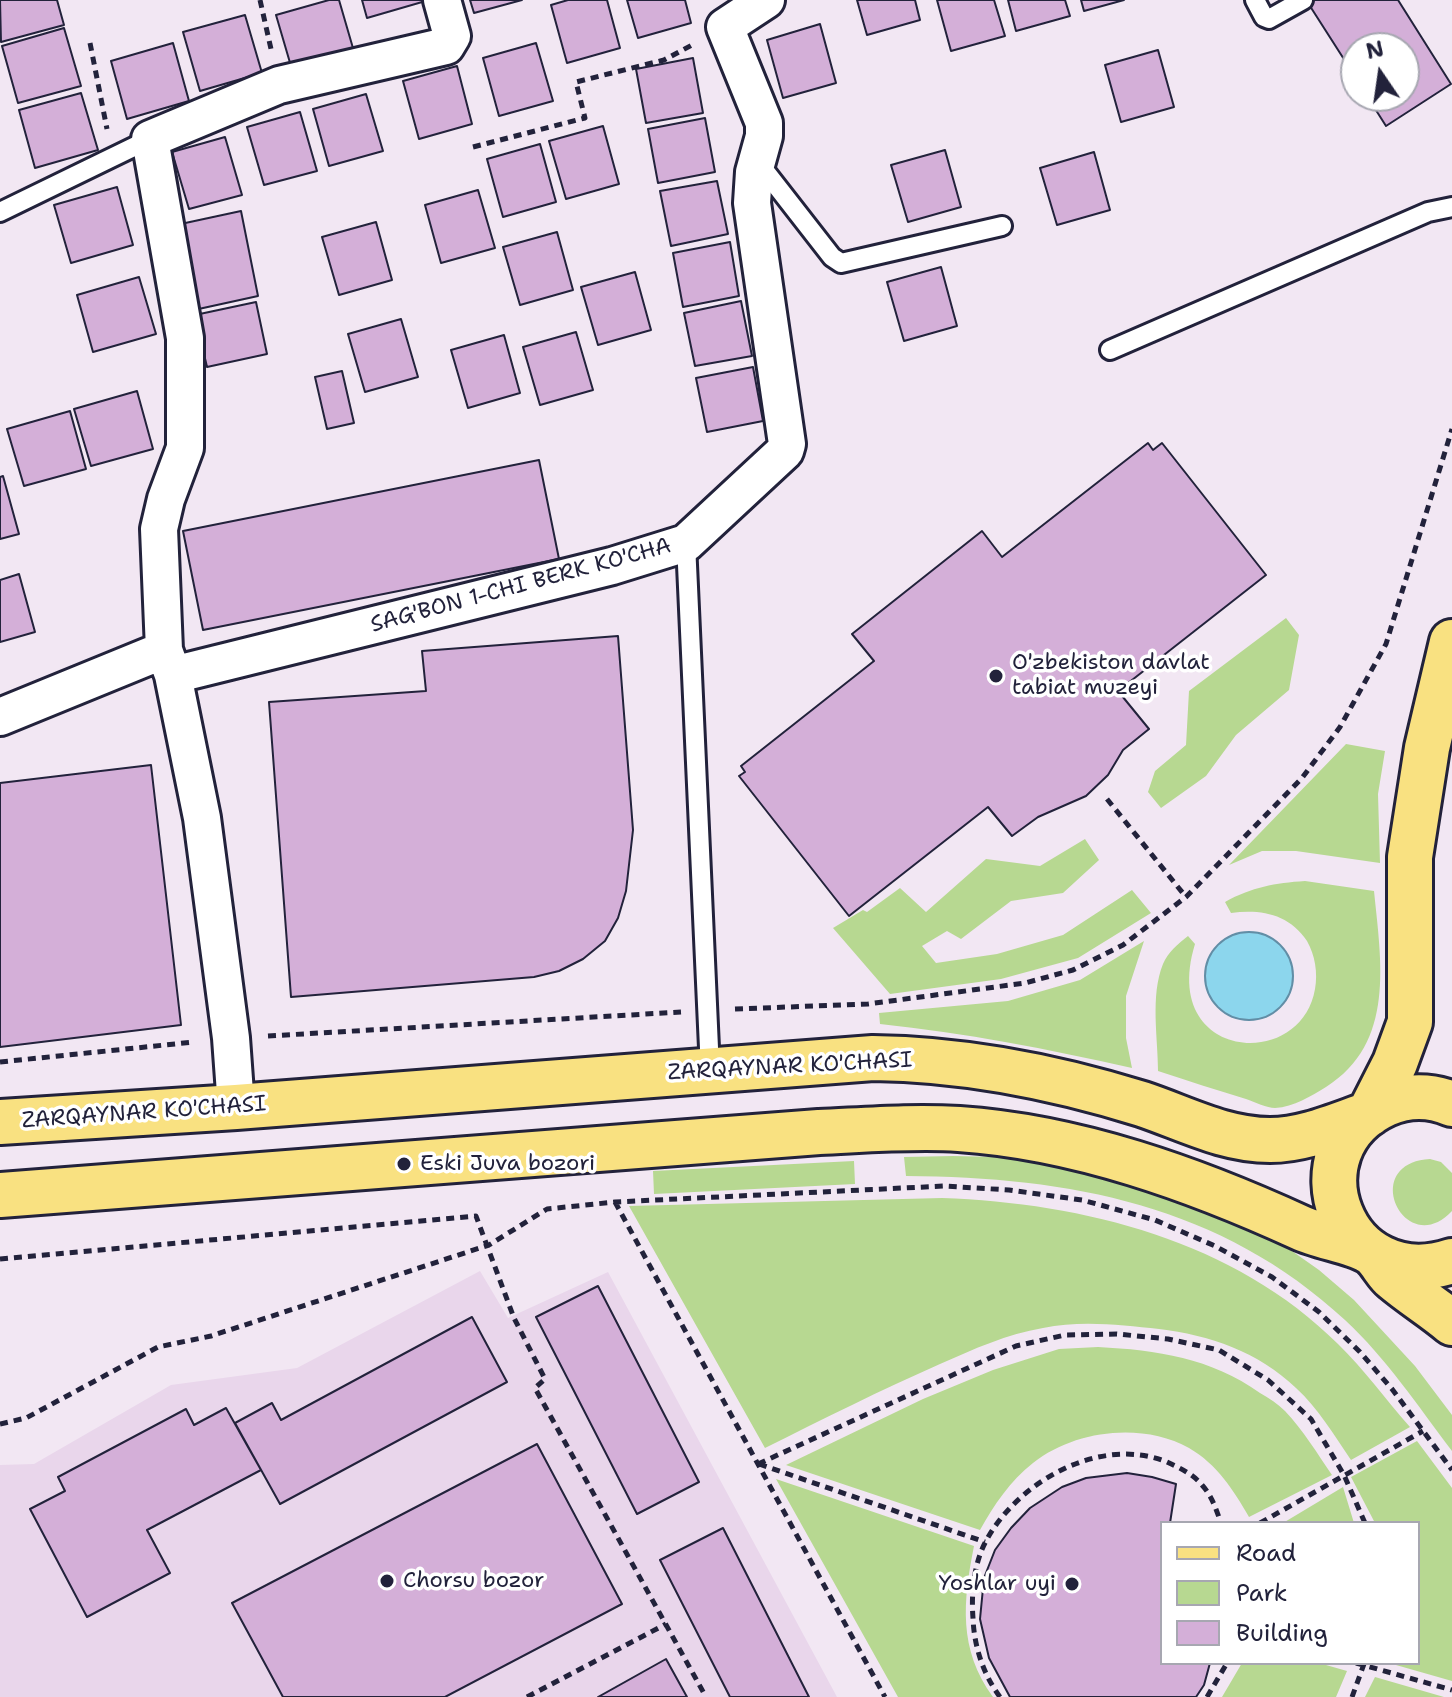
<!DOCTYPE html>
<html>
<head>
<meta charset="utf-8">
<style>
  body { margin:0 }
  #map { position:relative; width:1452px; height:1697px; overflow:hidden; background:#f2e7f3; font-family:"Shantell Sans",sans-serif }
  canvas { display:block }
  .legend { position:absolute; left:1160px; top:1521px; width:260px; height:144px; box-sizing:border-box; background:#fff; border:2px solid #a7a7b1; margin:0; padding:10px 14px; list-style:none; font-size:24px; color:#22223b }
  .legend li { display:flex; align-items:center; gap:16px; height:40px }
  .legend b { width:40px; border:2px solid #a7a7b1 }
  .north { position:absolute; left:1340px; top:32px; width:80px; height:80px; box-sizing:border-box; background:#fff; border:2px solid #a7a7b1; border-radius:50%; rotate:347deg; font-size:22px; font-weight:700; line-height:32px; text-align:center; color:#22223b }
  .north::after { content:''; display:block; margin:auto; width:28px; height:36px; background:#22223b; clip-path:polygon(50% 0,100% 100%,50% 72%,0 100%) }
</style>
</head>
<body>
<div id="map">
<canvas width="1452" height="1697"></canvas>
<ul class="legend">
<li><b style="height:10px;background:#f9e181"></b>Road</li>
<li><b style="height:22px;background:#b7d891"></b>Park</li>
<li><b style="height:22px;background:#d4afd8"></b>Building</li>
</ul>
<div class="north">N</div>
</div>
<script>
const c = document.querySelector('canvas').getContext('2d');
c.lineJoin = 'round';
function paint(path, color) { c.fillStyle = color; c.fill(path, 'evenodd'); }
function strokePath(path, color, width, dash) { c.strokeStyle = color; c.lineWidth = width; c.lineCap = dash ? 'butt' : 'round'; c.setLineDash(dash || []); c.stroke(path); }
function write(font, color, halo, rows, align = 'center') {
  c.font = font + ' "Shantell Sans",sans-serif'; c.lineWidth = 7; c.setLineDash([]); c.textBaseline = 'middle'; c.strokeStyle = halo; c.fillStyle = color; for (const [text, x, y, turn = 0] of rows) {
    c.save(); c.translate(x, y); c.rotate((+turn || 0) * Math.PI / 180); c.textAlign = isNaN(turn) ? turn : align; if (halo) c.strokeText(text, 0, 0); c.fillText(text, 0, 0); c.restore();
  }
}
const built = new Path2D(`
  M480 1271 508 1318 608 1272 837 1697H0V1465L34 1464 171 1385 297 1368Z`);
const green = new Path2D(`
  M1286 618 1299 635 1289 690 1236 735 1206 776 1161 808 1148 792 1155 771 1186 745 1189 691Z
  M1346 744 1385 751 1378 794 1380 863 1296 851H1262L1229 865Z
  M1085 839 1099 860 1063 893 1011 901 961 939 947 931 922 946 936 963 997 954 1063 935 1132 890 1151 913 1078 958 1001 979 890 994 833 928 863 910 867 912 900 888 926 912 986 859 1040 866Z
  M1305 881 1374 891C1381 961 1396 1043 1326 1087 1311 1096 1294 1107 1275 1108 1267 1108 1255 1102 1246 1099 1217 1090 1188 1081 1158 1071 1158 1038 1150 996 1163 964 1168 952 1178 944 1188 936L1195 944C1159 1061 1301 1072 1315 989 1318 973 1315 955 1307 941 1289 914 1261 909 1231 913L1225 902C1252 887 1275 883 1305 881Z
  M1144 941 1126 996V1038L1132 1068C1048 1049 965 1033 880 1024L879 1013 1008 1001 1080 980Z
  M953 1156 999 1157 1097 1173 1239 1220 1282 1244 1319 1270 1354 1300 1415 1366 1452 1415V1451C1418 1406 1386 1358 1345 1320 1221 1205 1070 1177 906 1176L904 1157Z
  M1430 1159 1441 1162 1452 1173V1211C1405 1261 1358 1163 1430 1159Z
  M854 1161 855 1184 654 1194 653 1171Z
  M942 1198C1084 1203 1235 1241 1338 1344 1364 1369 1386 1400 1410 1427L1351 1460C1334 1435 1318 1408 1296 1388 1259 1352 1209 1335 1159 1329 1122 1325 1081 1320 1043 1328 1007 1334 974 1349 940 1364 881 1390 823 1419 765 1448L629 1206Z
  M1098 1347C1157 1350 1211 1358 1260 1393 1269 1398 1278 1404 1285 1411 1303 1430 1317 1453 1332 1475L1249 1517C1234 1491 1217 1464 1189 1448 1142 1422 1075 1430 1033 1463 1010 1481 994 1505 980 1530L786 1465 923 1399 993 1370 1059 1349Z
  M1417 1441 1452 1488V1681L1389 1663H1418V1523H1375L1351 1477Z
  M776 1479 974 1546C963 1601 958 1649 993 1697H898Z
  M1343 1487 1354 1523H1283Z
  M1242 1663H1319L1347 1671 1336 1697H1222Z
  M1375 1677 1444 1697H1445H1365Z`);
const water = new Path2D(`
  M1205 976a44 44 0 1 1 88 0a44 44 0 1 1-88 0Z`);
const building = new Path2D(`
  M0 0H57L64 25 1 42Z
  M329 0H339L355 55 293 73 276 15Z
  M362 0H429L367 18Z
  M470 0H522L474 13Z
  M568 0H607L620 48 567 63 551 5Z
  M627 0H685L691 23 638 38Z
  M857 0H915L920 20 867 35Z
  M937 0H994L1005 36 951 51Z
  M1008 0H1065L1070 16 1016 31Z
  M1081 0H1124L1084 11Z
  M1313 0H1398L1451 84 1386 126 1367 96H1404V48H1356V78L1308 3Z
  M245 15 262 73 200 91 183 32Z
  M820 24 836 83 783 98 767 40Z
  M64 28 81 86 18 103 2 46Z
  M173 43 189 101 127 119 111 61Z
  M536 43 553 101 499 116 483 58Z
  M1158 50 1174 107 1121 122 1105 65Z
  M693 58 703 113 646 123 636 69Z
  M457 66 472 124 419 139 403 81Z
  M81 93 98 150 35 168 19 110Z
  M366 94 383 151 329 166 313 109Z
  M300 112 317 171 264 185 247 127Z
  M705 118 715 172 658 183 648 129Z
  M603 126 619 184 566 199 549 141Z
  M225 137 242 195 189 209 172 152Z
  M540 144 556 202 503 217 487 159Z
  M945 150 961 207 908 222 891 165Z
  M1094 152 1110 210 1057 225 1040 168Z
  M717 181 728 234 671 246 660 191Z
  M117 187 133 245 71 263 54 205Z
  M478 190 495 248 441 263 425 205Z
  M241 211 258 296 194 310 176 225Z
  M376 222 392 280 339 295 322 237Z
  M557 232 573 290 520 305 503 247Z
  M730 242 739 296 683 307 673 253Z
  M941 267 957 326 904 341 887 282Z
  M635 272 651 330 598 345 581 287Z
  M139 277 156 334 93 352 77 295Z
  M741 301 752 356 695 366 684 313Z
  M256 302 267 354 207 367 195 315Z
  M401 319 418 377 365 392 348 334Z
  M576 332 593 390 540 405 523 347Z
  M504 335 520 393 468 408 451 350Z
  M753 367 763 421 707 432 696 378Z
  M342 371 354 423 327 429 315 377Z
  M137 391 153 449 91 466 74 409Z
  M70 411 86 469 24 486 7 429Z
  M1148 443 1153 450 1162 443 1266 575 1118 691 1149 729 1123 750 1108 775 1086 796 1038 817 1012 836 988 807 849 916 739 776 745 772 741 766 874 661 852 634 982 531 1002 557Z
  M539 460 559 559 203 630 183 531Z
  M3 476 19 534 0 539V477Z
  M19 574 35 632 0 642V580Z
  M618 636 633 830 626 891 618 918 605 941 583 959 559 971 534 977 291 997 269 702 426 691 422 651Z
  M151 765 181 1025 0 1047V783Z
  M598 1286 699 1482 637 1514 536 1317Z
  M472 1317 507 1382 280 1504 235 1423 272 1403 281 1420Z
  M226 1408 261 1470 147 1530 170 1573 87 1617 30 1509 65 1491 58 1477 186 1409 194 1425Z
  M537 1444 622 1604 445 1697H283L232 1603Z
  M1127 1473 1152 1477 1176 1484 1170 1523H1162V1663H1210L1204 1685 1196 1697H1010L989 1658 980 1619 984 1578 995 1550 1011 1528 1030 1508 1062 1487 1086 1478Z
  M723 1528 809 1697H730L660 1560Z
  M666 1659 687 1697H598Z`);
const path = new Path2D(`
  M260 0 271 49
  M90 43 107 129
  M473 147 585 118 576 82 664 60 692 45
  M1107 799 1186 897
  M735 1009 868 1004 1025 983 1073 970 1123 945 1186 897 1302 778 1340 727 1386 644 1452 429
  M268 1036 681 1012
  M0 1062 194 1042
  M615 1202 885 1697
  M0 1259 476 1216 514 1318 545 1379 535 1388 706 1697
  M0 1424 26 1418 158 1347 211 1336 489 1245 547 1209 615 1202 944 1186 1009 1190 1082 1200 1155 1220 1215 1246 1272 1277 1319 1312 1360 1352 1392 1389 1452 1470
  M758 1464 1016 1346 1065 1335 1117 1334 1168 1339 1219 1350 1268 1380 1311 1419 1344 1475 1365 1523
  M759 1464 985 1542
  M1260 1523 1423 1431
  M1356 1663 1452 1690
  M527 1697 666 1624
  M1000 1697C983 1674 974 1646 973 1618 971 1593 974 1563 986 1541 1018 1481 1101 1435 1167 1462 1180 1468 1193 1474 1202 1485 1212 1496 1216 1509 1221 1523
  M1207 1697 1227 1663
  M1352 1697 1364 1664`);
const service = new Path2D(`
  M1255 0 1264 17 1269 19 1303 0
  M758 162 832 257 841 263 1002 226
  M0 212 150 139
  M1110 350 1428 212 1452 207
  M686 543 710 1070`);
const minor = new Path2D(`
  M173 675 612 566 686 543 785 451 787 444 752 203 754 172 764 136V123L725 27 766 0
  M0 717 164 650
  M236 1107 231 1038 202 818 173 675 164 650 159 529 166 499 185 448V338L150 139 279 85 446 46 452 36 442 0`);
const primary = new Path2D(`
  M1452 1104C1431 1095 1407 1095 1386 1104 1287 1149 1342 1297 1452 1261
  M0 1122 236 1107 873 1058C964 1059 1055 1077 1142 1104 1184 1118 1224 1140 1270 1140 1304 1140 1337 1125 1369 1114L1395 1063 1410 1022V857L1427 748 1452 642
  M0 1195 819 1132C865 1130 912 1126 959 1129 1077 1137 1194 1179 1301 1228 1320 1237 1355 1242 1370 1252 1380 1258 1385 1272 1394 1279 1413 1295 1433 1307 1452 1323`);
const markers = [
  [996,676,8,"#22223b"],
  [404,1164,8,"#22223b"],
  [387,1581,8,"#22223b"],
  [1072,1584,8,"#22223b"]
];
const streetNames = [
  ["SAG'BON 1-CHI BERK KO'CHA",521,586,-15],
  ["ZARQAYNAR KO'CHASI",790,1067,-3],
  ["ZARQAYNAR KO'CHASI",144,1113,-4]
];
const poiNames = [
  ["O'zbekiston davlat",1012,663],
  ["tabiat muzeyi",1012,688],
  ["Eski Juva bozori",420,1164],
  ["Chorsu bozor",403,1581],
  ["Yoshlar uyi",1056,1584,"right"]
];
paint(built, '#e9d6eb');
paint(green, '#b7d891');
paint(water, '#8cd6ed');
strokePath(water, '#628ea6', 2);
paint(building, '#d4afd8');
strokePath(building, '#22223b', 2);
strokePath(service, '#22223b', 24);
strokePath(minor, '#22223b', 42);
strokePath(primary, '#22223b', 50);
strokePath(path, '#22223b', 5, [8, 6]);
strokePath(service, '#fff', 18);
strokePath(minor, '#fff', 36);
strokePath(primary, '#f9e181', 44);
for (const [x, y, r, color] of markers) { const dot = new Path2D(); dot.arc(x, y, r, 0, 2 * Math.PI); c.fillStyle = color; c.fill(dot); strokePath(dot, '#fff', 3); }
write('22px', '#22223b', '#fff', streetNames);
write('22px', '#22223b', '#fff', poiNames, 'left');
</script>
</body>
</html>
